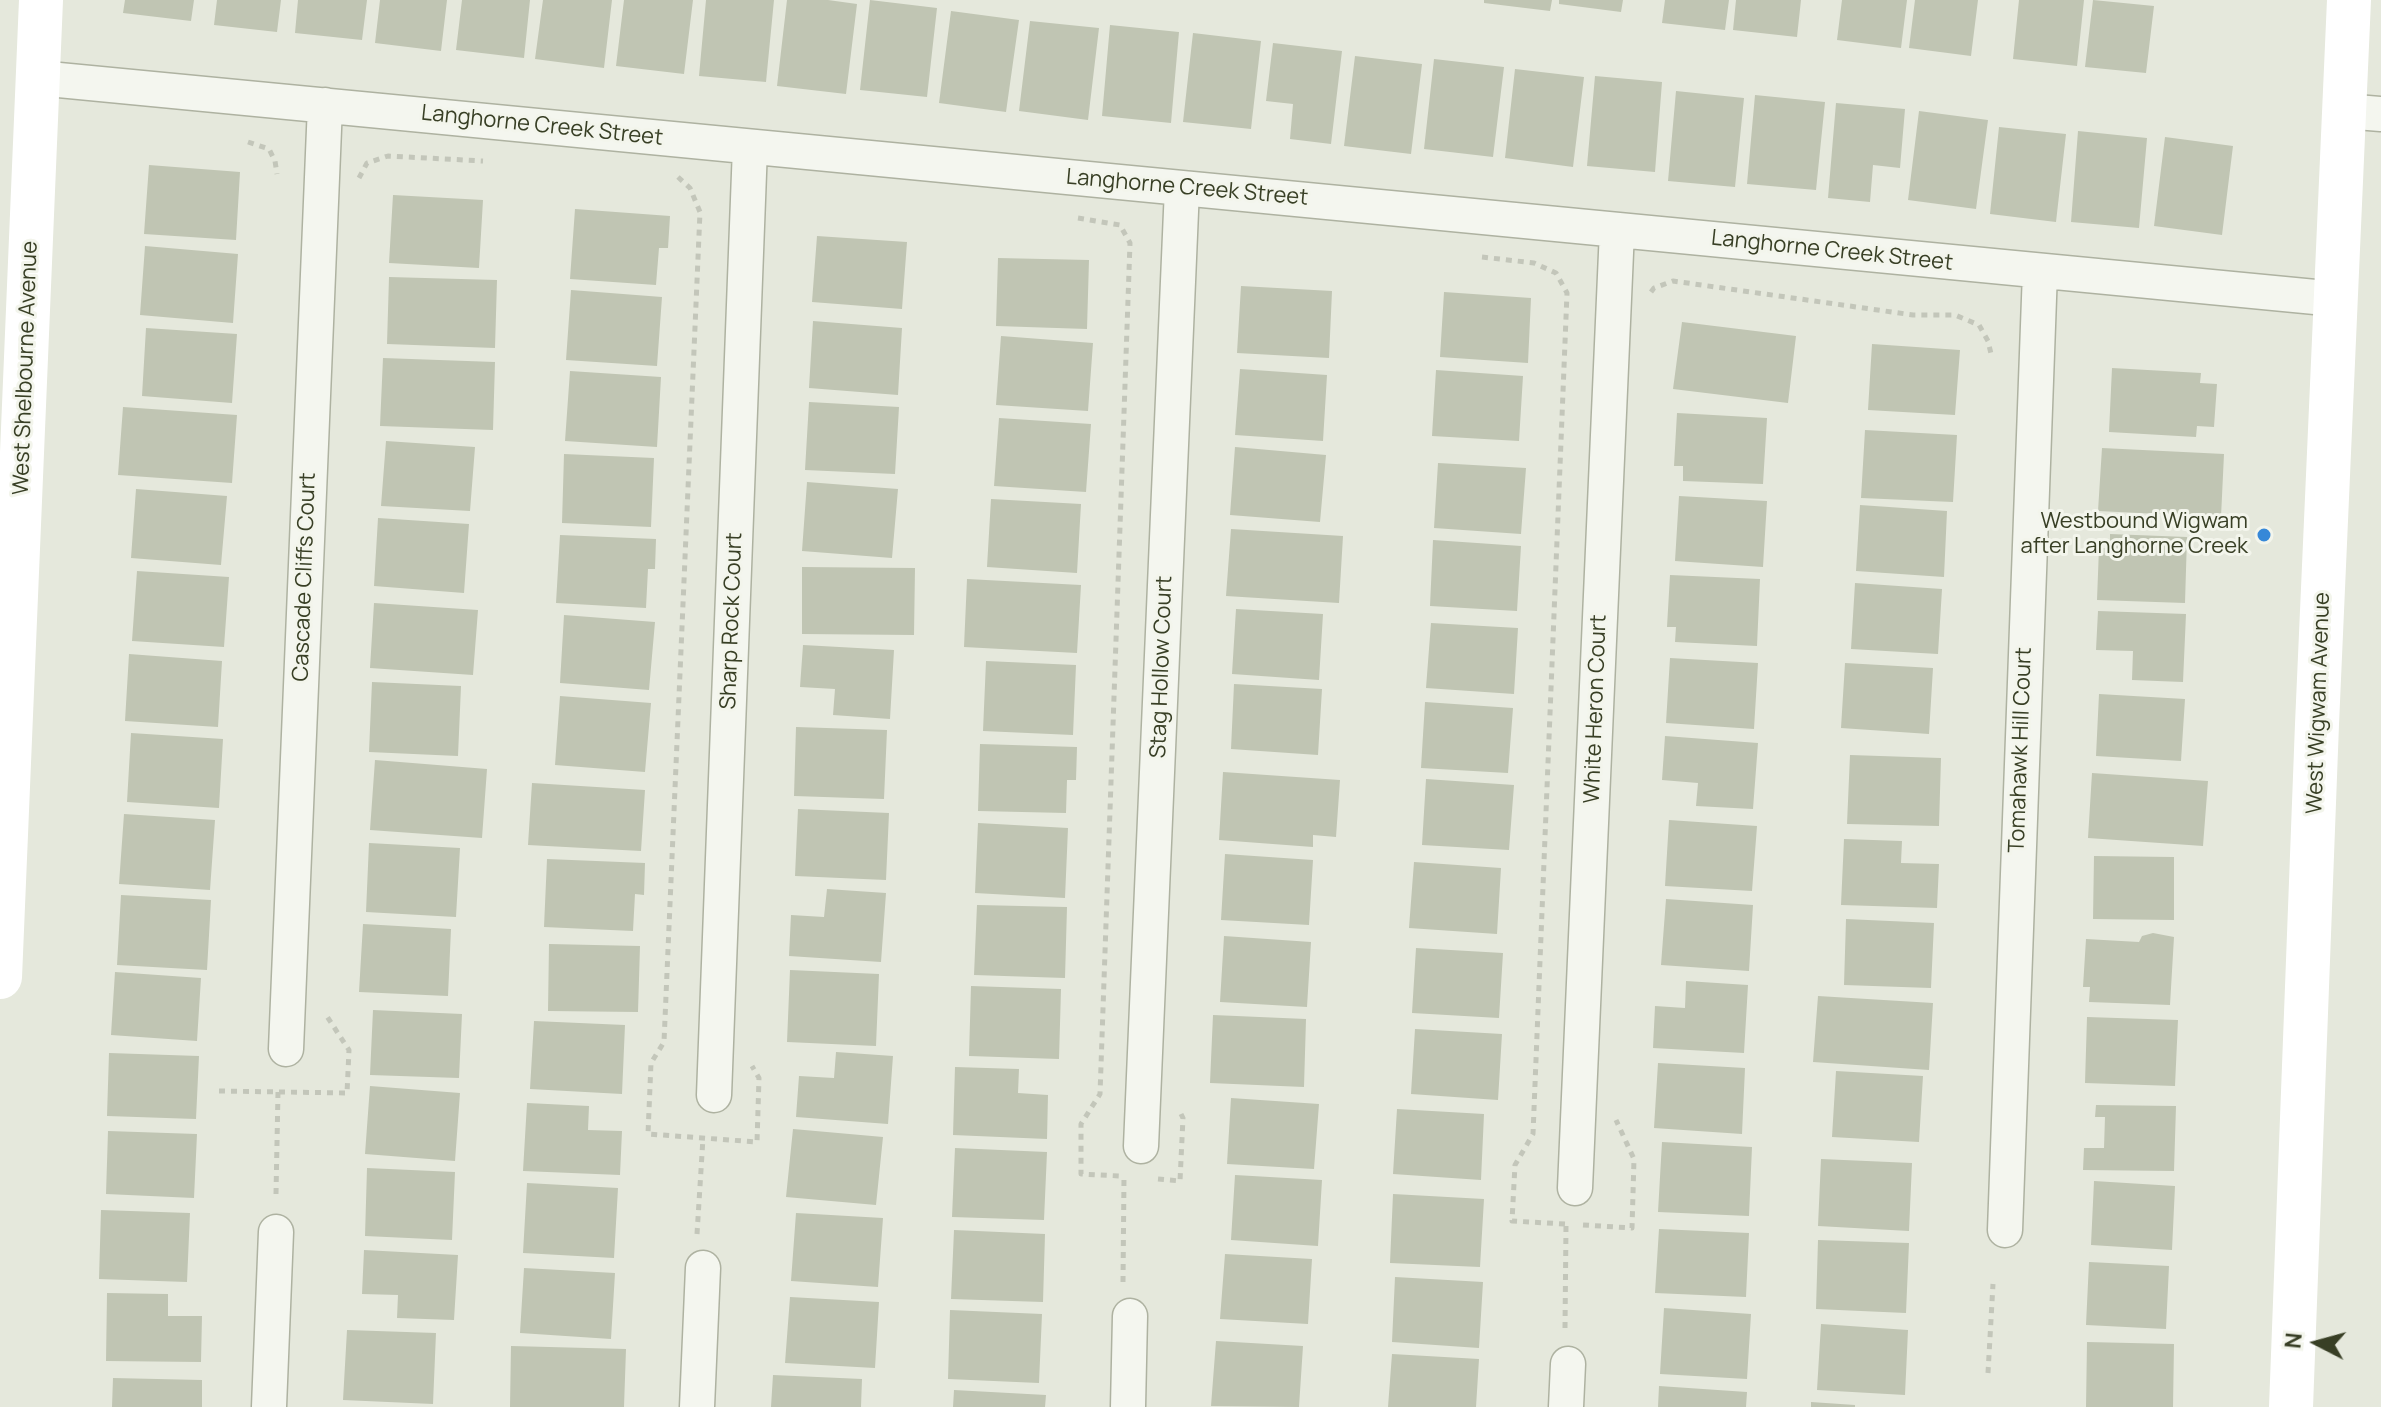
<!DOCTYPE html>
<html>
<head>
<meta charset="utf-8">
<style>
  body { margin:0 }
  #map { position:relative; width:2381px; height:1407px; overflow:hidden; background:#e5e8dc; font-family:Manrope,sans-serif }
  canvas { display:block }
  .north { position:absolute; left:2277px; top:1303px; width:80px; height:80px; -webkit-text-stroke:6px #f3f5ec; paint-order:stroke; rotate:276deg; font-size:22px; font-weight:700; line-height:32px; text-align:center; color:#383f25 }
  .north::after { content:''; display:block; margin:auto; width:28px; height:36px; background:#383f25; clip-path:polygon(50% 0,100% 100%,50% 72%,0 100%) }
</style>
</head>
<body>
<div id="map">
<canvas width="2381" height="1407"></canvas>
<div class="north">N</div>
</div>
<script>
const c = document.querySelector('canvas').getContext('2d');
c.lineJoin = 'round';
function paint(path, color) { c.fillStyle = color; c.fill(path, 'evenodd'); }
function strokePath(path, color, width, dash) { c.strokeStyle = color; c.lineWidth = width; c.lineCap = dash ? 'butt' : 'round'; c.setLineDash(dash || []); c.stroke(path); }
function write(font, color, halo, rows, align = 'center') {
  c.font = font + ' Manrope,sans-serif'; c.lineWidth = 6; c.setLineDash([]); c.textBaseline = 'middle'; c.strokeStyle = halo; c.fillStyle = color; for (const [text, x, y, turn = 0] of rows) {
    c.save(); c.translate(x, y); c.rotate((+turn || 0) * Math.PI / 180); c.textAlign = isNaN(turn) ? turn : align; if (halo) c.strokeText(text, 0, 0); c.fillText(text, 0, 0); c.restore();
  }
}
const building = new Path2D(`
  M125 0H194L191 21 123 13Z
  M217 0H281L277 32 214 25Z
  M298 0H367L362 40 295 33Z
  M380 0H447L441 51 375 43Z
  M462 0H530L524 58 456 50Z
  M543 0H612L604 68 535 59Z
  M624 0H693L684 74 616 66Z
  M706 0H774L766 82 699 76Z
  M787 0H828L857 4 846 94 777 86Z
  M870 0 937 8 927 97 860 90Z
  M1484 0H1552L1550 11 1484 3Z
  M1559 0H1623L1621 12 1559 4Z
  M1665 0H1729L1725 30 1662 23Z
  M1736 0H1801L1797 37 1733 30Z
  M1842 0H1907L1901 48 1837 40Z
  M1915 0H1978L1971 56 1909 48Z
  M2019 0H2084L2077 66 2013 59Z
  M2093 0 2154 6 2146 73 2085 67Z
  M951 11 1019 20 1006 112 939 103Z
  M1030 21 1099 28 1088 120 1019 111Z
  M1110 25 1179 32 1171 123 1102 116Z
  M1193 33 1261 41 1251 129 1183 122Z
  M1273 43 1342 51 1331 144 1290 139 1293 104 1266 101Z
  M1355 56 1422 64 1411 154 1344 146Z
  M1434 59 1504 67 1493 157 1424 149Z
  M1515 69 1584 77 1573 167 1505 158Z
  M1595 76 1662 82 1655 172 1587 166Z
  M1676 91 1744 98 1735 187 1668 181Z
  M1755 95 1825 102 1816 190 1747 184Z
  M1836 103 1905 109 1900 168 1873 165 1870 202 1828 198Z
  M1919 111 1988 120 1976 209 1908 200Z
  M1999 127 2066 134 2056 222 1990 214Z
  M2078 131 2147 138 2139 228 2071 222Z
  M2165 137 2233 146 2222 235 2154 226Z
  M149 165 240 172 236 240 144 234Z
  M393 195 483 200 479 268 389 263Z
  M575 209 670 216 668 248H659L656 285 570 279Z
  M817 236 907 242 902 309 812 302Z
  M145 246 238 254 233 323 140 315Z
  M998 258 1089 260 1087 329 996 326Z
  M389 277 497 280 495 348 387 344Z
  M1241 286 1332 291 1329 358 1237 353Z
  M571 290 662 297 657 366 566 360Z
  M1444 292 1531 298 1528 363 1440 357Z
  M813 321 902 328 898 395 809 388Z
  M1682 322 1796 336 1788 403 1673 389Z
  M146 328 237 334 232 403 142 396Z
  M1001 336 1093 343 1088 411 996 405Z
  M1872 344 1960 350 1955 415 1868 410Z
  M383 358 495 362 493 430 380 426Z
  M2112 368 2201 373 2200 383 2217 384 2214 427 2197 426 2196 437 2109 432Z
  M1240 369 1327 375 1323 441 1235 435Z
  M1436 370 1523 376 1519 441 1432 436Z
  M570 371 661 377 657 447 565 441Z
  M809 402 899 407 895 474 805 470Z
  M123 407 237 415 232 483 118 475Z
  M1677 413 1767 418 1763 484 1683 481V466H1674Z
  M999 418 1091 424 1086 492 994 486Z
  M1865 430 1957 435 1953 502 1861 498Z
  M386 441 475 447 470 511 381 506Z
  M1235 447 1326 455 1320 522 1230 515Z
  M2102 448 2224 454 2221 517 2098 511Z
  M564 454 654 458 651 527 562 523Z
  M1438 463 1526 468 1521 534 1434 528Z
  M807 482 898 489 892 558 802 551Z
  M136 489 227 496 221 565 131 558Z
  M1679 496 1767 501 1763 567 1675 561Z
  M991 499 1081 504 1077 573 987 567Z
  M1860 505 1947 511 1944 577 1856 571Z
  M378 518 469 524 464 593 374 586Z
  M1231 529 1343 536 1339 603 1226 596Z
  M2110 534 2187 537 2185 603 2097 600 2099 548H2110Z
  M560 535 656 539 655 569H648L646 608 556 603Z
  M1433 540 1521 546 1517 611 1430 606Z
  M802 567 915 568 914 635 802 634Z
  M137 571 229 577 224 647 132 641Z
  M1670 575 1760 579 1757 646 1675 642 1676 627H1667Z
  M967 579 1081 585 1077 653 964 647Z
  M1855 583 1942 589 1938 654 1851 649Z
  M374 603 478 610 473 675 370 668Z
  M1236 609 1323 614 1319 680 1232 674Z
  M2098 611 2186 614 2183 682 2132 680 2133 651 2096 650Z
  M564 615 655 622 649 690 560 683Z
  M1431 623 1518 628 1514 694 1426 688Z
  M803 645 894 650 890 719 833 715 835 689 800 687Z
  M129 654 222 661 218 727 125 721Z
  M1670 658 1758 663 1754 729 1666 723Z
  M986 661 1076 665 1073 735 983 731Z
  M1845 663 1933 668 1929 734 1841 728Z
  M372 682 461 686 458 756 369 752Z
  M1234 684 1322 689 1318 755 1231 749Z
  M2099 694 2185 699 2181 761 2096 756Z
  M560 696 651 703 645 772 555 765Z
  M1425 702 1513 708 1508 773 1421 768Z
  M796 727 887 730 884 799 794 796Z
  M131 733 223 739 219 808 127 802Z
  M1665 736 1758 743 1753 809 1696 806 1698 783 1662 780Z
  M980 744 1077 747 1076 780H1067L1066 813 978 811Z
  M1850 755 1941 758 1939 826 1847 824Z
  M375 760 487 769 482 838 370 830Z
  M1223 772 1340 780 1336 837 1313 835V847L1219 840Z
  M2092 773 2208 781 2203 846 2088 838Z
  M1426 779 1514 785 1509 850 1422 845Z
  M532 783 645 790 641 851 528 845Z
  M798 809 889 813 886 880 795 876Z
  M124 814 215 820 210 890 119 884Z
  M1669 820 1757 826 1752 891 1665 886Z
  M978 823 1068 828 1065 898 975 893Z
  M1844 839 1902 841 1901 863 1939 864 1937 908 1841 905Z
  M369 843 460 848 456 917 366 912Z
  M1225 854 1313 860 1309 925 1221 920Z
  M2094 856 2174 857V920L2093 919Z
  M547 859 645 863 644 895 635 894 633 931 544 927Z
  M1414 862 1501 868 1497 934 1409 928Z
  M827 889 886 893 881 962 789 956 791 915 824 917Z
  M121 895 211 900 207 970 117 965Z
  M1666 899 1753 905 1749 971 1661 965Z
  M977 905 1067 907 1065 978 974 975Z
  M1846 919 1934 923 1931 988 1844 985Z
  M363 924 451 929 448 996 359 992Z
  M2153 933 2174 937 2170 1005 2089 1002 2090 987H2083L2086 939 2139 942 2142 936Z
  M1224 936 1311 942 1307 1007 1220 1002Z
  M549 944 640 946 638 1012 548 1011Z
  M1416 948 1503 953 1499 1018 1412 1013Z
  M790 970 879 974 876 1046 787 1042Z
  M115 972 201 978 197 1041 111 1035Z
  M1686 981 1748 985 1744 1053 1653 1048 1655 1006 1685 1008Z
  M971 986 1061 989 1059 1059 969 1056Z
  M1818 996 1933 1003 1929 1070 1813 1062Z
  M373 1010 462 1014 459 1078 370 1075Z
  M1213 1015 1306 1019 1304 1087 1210 1083Z
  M2087 1017 2178 1020 2175 1086 2085 1083Z
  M534 1021 625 1025 622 1094 530 1089Z
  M1415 1029 1502 1034 1498 1100 1411 1094Z
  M836 1052 893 1056 888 1124 796 1117 799 1076 834 1078Z
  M109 1053 199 1056 196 1119 107 1116Z
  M1658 1063 1745 1068 1742 1134 1654 1128Z
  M955 1067 1019 1069 1018 1093 1048 1095 1047 1139 953 1135Z
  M1836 1071 1923 1076 1919 1142 1832 1137Z
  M370 1086 460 1093 455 1161 365 1154Z
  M1231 1098 1319 1104 1314 1169 1227 1164Z
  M527 1103 589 1106 588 1130 622 1131 620 1175 523 1171Z
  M2096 1105 2176 1106 2174 1171 2083 1170 2084 1148H2104L2105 1117H2095Z
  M1397 1109 1484 1114 1481 1180 1393 1174Z
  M793 1129 883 1137 876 1205 786 1197Z
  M108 1131 197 1134 194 1198 106 1194Z
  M1662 1142 1752 1147 1749 1216 1658 1212Z
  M955 1148 1047 1152 1044 1220 952 1217Z
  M1821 1159 1912 1163 1909 1231 1818 1226Z
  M367 1168 455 1172 452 1240 365 1236Z
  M1235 1175 1322 1180 1318 1246 1231 1240Z
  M2094 1181 2175 1186 2172 1250 2091 1245Z
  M527 1183 618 1188 614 1258 523 1253Z
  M1393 1194 1484 1199 1480 1267 1390 1263Z
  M101 1210 190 1213 187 1282 99 1279Z
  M796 1213 883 1218 878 1287 791 1281Z
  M1659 1229 1749 1233 1746 1297 1655 1293Z
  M954 1230 1045 1234 1043 1302 951 1299Z
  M1818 1240 1909 1243 1906 1313 1816 1309Z
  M364 1250 458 1255 454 1320 397 1318 398 1295 362 1294Z
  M1225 1254 1312 1259 1308 1324 1220 1319Z
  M2089 1262 2169 1266 2166 1329 2086 1325Z
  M524 1268 615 1273 611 1339 520 1333Z
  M1395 1277 1483 1282 1479 1348 1392 1342Z
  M107 1293 168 1294V1316H202L201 1362 106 1361Z
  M790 1297 879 1302 875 1368 785 1363Z
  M1664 1308 1751 1314 1747 1379 1660 1374Z
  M950 1310 1042 1314 1039 1383 948 1379Z
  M1821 1324 1908 1330 1905 1395 1817 1390Z
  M347 1330 436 1333 433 1404 343 1400Z
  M1216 1341 1303 1346 1299 1407 1211 1406Z
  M2087 1342 2174 1344 2173 1407H2086Z
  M511 1346 626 1349 624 1407H510Z
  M1392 1354 1479 1359 1476 1407H1388Z
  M773 1375 862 1379 861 1407H771Z
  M113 1378 202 1380V1407H112Z
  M1659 1386 1747 1392 1746 1407H1658Z
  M954 1390 1046 1395 1045 1407H953Z
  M1811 1402 1855 1405V1407H1811Z`);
const path = new Path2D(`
  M248 142 269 149 275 161 277 174
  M678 177 690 188 700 212 664 1042 651 1063 648 1134 757 1142 759 1078 752 1066
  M359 178 367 163 388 156 483 161
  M1078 218 1120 225 1130 243 1100 1094 1081 1124V1174L1120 1176
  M1482 257 1534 263 1556 273 1567 293 1533 1134 1515 1165 1512 1221 1565 1224
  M1651 292 1654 288 1673 281 1913 315H1955L1979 325 1988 341 1992 358
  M219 1091 347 1093 349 1050 326 1015
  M1158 1179 1180 1181 1183 1118 1181 1114
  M276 1194 278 1092
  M1583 1225 1632 1228 1634 1159 1616 1120
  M697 1234 703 1138
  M1123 1282 1124 1177
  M1565 1328 1566 1225
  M1988 1373 1993 1284`);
const street = new Path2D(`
  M38 78 2336 299
  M2344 111 2381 114
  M286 1049 325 105
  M714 1095 750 147
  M1141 1146 1182 188
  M1575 1188 1617 230
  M2005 1230 2040 271
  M269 1407 276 1232
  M697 1407 703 1268
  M1128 1407 1130 1316
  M1566 1407 1568 1364`);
const secondary = new Path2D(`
  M0 977 41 0
  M2291 1407 2317 724 2349 0`);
const markers = [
  [2264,535,8,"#3688d8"]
];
const streetNames = [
  ["Langhorne Creek Street",542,126,6],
  ["Langhorne Creek Street",1187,188,5],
  ["Langhorne Creek Street",1832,251,6],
  ["West Shelbourne Avenue",26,368,-88],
  ["Cascade Cliffs Court",305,577,-88],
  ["Sharp Rock Court",732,621,-88],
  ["Stag Hollow Court",1162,667,-88],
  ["West Wigwam Avenue",2319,703,-88],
  ["White Heron Court",1596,709,-88],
  ["Tomahawk Hill Court",2021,750,-88]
];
const poiNames = [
  ["Westbound Wigwam",2248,522],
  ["after Langhorne Creek",2248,547]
];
paint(building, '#c0c5b3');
strokePath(street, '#aeb2a1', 37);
strokePath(path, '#c3c6ba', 5, [6, 6]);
strokePath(street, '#f4f6ef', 34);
strokePath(secondary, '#fff', 44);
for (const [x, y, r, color] of markers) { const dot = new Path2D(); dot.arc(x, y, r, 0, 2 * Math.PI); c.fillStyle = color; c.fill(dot); strokePath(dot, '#f3f5ec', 3); }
write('22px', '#383f25', '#f3f5ec', streetNames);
write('22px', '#383f25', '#f3f5ec', poiNames, 'right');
</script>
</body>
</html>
